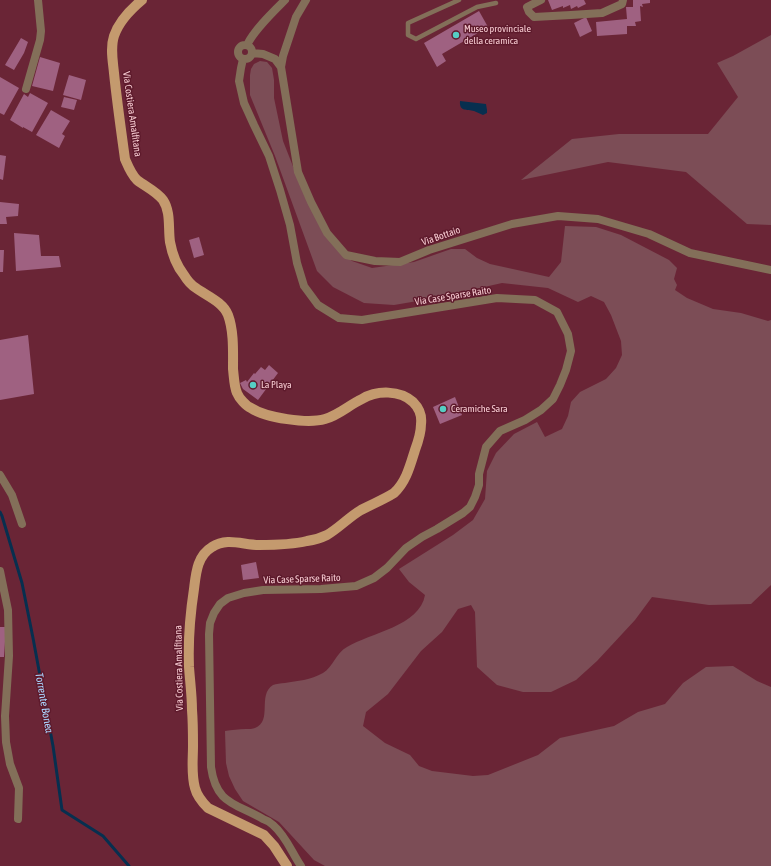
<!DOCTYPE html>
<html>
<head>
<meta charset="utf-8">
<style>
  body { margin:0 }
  canvas { display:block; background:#6a2536 }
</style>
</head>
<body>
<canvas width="771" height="866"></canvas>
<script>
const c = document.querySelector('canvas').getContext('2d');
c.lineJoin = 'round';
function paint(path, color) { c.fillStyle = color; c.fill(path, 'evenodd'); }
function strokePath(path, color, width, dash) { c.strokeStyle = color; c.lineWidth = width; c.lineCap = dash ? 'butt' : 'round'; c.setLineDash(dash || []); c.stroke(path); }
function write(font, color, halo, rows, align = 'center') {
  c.font = font + ' "Asap Condensed",sans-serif'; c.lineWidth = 3; c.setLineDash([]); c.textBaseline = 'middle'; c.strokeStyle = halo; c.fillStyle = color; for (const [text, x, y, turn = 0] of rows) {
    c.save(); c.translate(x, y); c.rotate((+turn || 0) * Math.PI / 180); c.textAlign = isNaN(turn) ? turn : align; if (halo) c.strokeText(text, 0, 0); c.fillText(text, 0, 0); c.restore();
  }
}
const green = new Path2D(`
  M771 35V225L747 224 686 172 608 162 521 180 572 139 619 134H708L738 97 717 63 733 56Z
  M260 61 267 62 272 68 274 80V98L283 141 298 179 335 246 352 261 372 268 414 262 451 249H465L477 258 490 264 549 277 561 262 565 226 596 227 621 235 669 260 677 268 674 279 677 285 675 290 687 298 713 309 741 313 768 321 771 320V585L751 604 709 605 652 597 635 620 597 661 576 680 551 692H523L497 685 477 667 475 612 471 605 458 609 442 632 421 651 388 694 366 712 363 726 385 743 410 755 419 766 432 771 473 776 488 775 538 755 560 738 614 726 638 712 665 704 683 683 706 667 733 666 757 681 771 687V866H325L314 860 279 822 243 801 235 789 229 776 226 763 225 731C232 730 239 729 246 729 249 729 253 729 255 728 273 721 257 695 273 685 276 684 281 683 285 683 297 681 311 680 323 673 333 667 336 653 347 647 370 633 420 626 425 595L409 582 399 569 453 535 473 520 485 499 487 471 496 453 514 434 537 422 545 437 562 429 568 416 571 402 580 392 606 379 616 368 622 355 621 341 611 315 604 302 591 296 578 302 548 288 502 283 435 298 394 305 364 303 333 287 317 271 275 156 250 95V75L251 69 254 64Z`);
const water = new Path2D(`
  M460 101 486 104 487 110V113L483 115C480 114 477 112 474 111 467 109 459 112 460 101Z`);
const stream = new Path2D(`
  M0 512 2 516 22 583 33 638 53 746 62 810 103 836 129 866`);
const building = new Path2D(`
  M548 0H584L586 4 578 8 577 6 571 9 570 5 563 8V6L552 10Z
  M633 0H650V3L642 4 643 7 640 6 641 21 635 22 636 26H627V34L597 36 596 22 627 19 626 7H633Z
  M479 11 488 27 442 54 446 61 437 67 424 43Z
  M586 17 592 31 580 37 574 23Z
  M21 38 28 42 24 53 14 70 5 65Z
  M40 57 60 63 53 91 32 86Z
  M69 75 86 80 81 100 63 95Z
  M0 77 19 88 4 115 0 113Z
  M30 93 48 103 32 132 23 127V128L10 120 24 94 28 97Z
  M64 97 77 100 74 110 61 107Z
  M51 110 70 121 62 134 65 136 59 148 36 135Z
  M0 155 6 156 3 180 0 179Z
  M0 202 19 204 18 216 6 217 7 224H0Z
  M14 233 39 235 41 256H59L61 267 16 271Z
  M199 237 204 255 194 258 189 240Z
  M0 250H4L3 272H0Z
  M28 335 34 394 0 400V340Z
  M269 365 278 373 258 400 243 389 240 383 246 380 247 382 254 373 255 374 261 367 265 370Z
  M455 397 462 415 440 424 433 407Z
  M256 562 259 578 243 580 241 565Z
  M0 627H6L4 657H0Z`);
const service = new Path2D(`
  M459 0 408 23V35L416 39 477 7 496 3`);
const minor = new Path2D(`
  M541 0 527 7 529 12 534 17 571 15 602 13 622 4 623 0
  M26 89 40 40 41 31 38 0
  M0 475 12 495 22 524
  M0 571 8 610 9 656 5 716 6 742 10 764 19 788 18 819`);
const tertiary = new Path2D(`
  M238 52a7 7 0 1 1 14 0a7 7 0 1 1-14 0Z
  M247 45C254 30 273 12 285 0
  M252 53 263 54 275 59 281 67 298 172 311 202 327 233 346 255 375 261 400 262 429 250 512 224 558 216 598 219 649 234 690 253 771 270
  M243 59 241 68 239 81 244 103 254 125 269 156 280 190 290 225 297 263 304 286 318 305 339 318 362 320 497 298 535 300 557 312 568 334 571 351 566 370 560 385 553 399 541 410 525 420 500 431 486 447 479 474V485L475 497 470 507 463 513 437 529 422 537 406 548 387 568 374 578 356 586 321 589 263 590 244 593 228 598 220 604 214 613 210 623 209 634 211 767C216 804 235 803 263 819 266 820 270 822 273 825 286 836 292 853 301 866
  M281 67 283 56 296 17 306 0`);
const primary = new Path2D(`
  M142 0C130 10 119 21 114 36 110 48 113 62 114 73 117 102 121 130 125 159 128 166 131 174 137 180 146 187 156 191 163 200 171 212 168 228 170 242 172 253 176 265 184 275 187 280 191 285 196 288 207 296 223 302 228 315 234 331 233 352 233 369 234 377 234 386 237 393 239 398 246 406 251 408 266 418 308 424 325 419 339 415 349 405 362 399 377 390 400 390 413 402 419 408 422 416 421 424 421 433 418 442 415 450 410 466 406 482 394 493 383 500 372 504 361 510 349 517 339 528 327 535 321 538 314 540 307 541 291 545 275 545 259 545 243 545 227 537 212 547 197 556 196 573 194 589 190 615 188 641 189 667 190 681 192 696 192 710 193 722 193 734 193 746 193 760 191 774 195 788 197 796 202 802 208 808L264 835 274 846 287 866`);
const markers = [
  [456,35,4,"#56cec4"],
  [253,385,4,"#56cec4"],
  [443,409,4,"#56cec4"]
];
const poiNames = [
  ["Museo provinciale",464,29],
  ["della ceramica",464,41],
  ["La Playa",261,385],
  ["Ceramiche Sara",451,409]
];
const streetNames = [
  ["Via Costiera Amalfitana",132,114,82],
  ["Via Bottaio",441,236,-19],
  ["Via Case Sparse Raito",453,296,-9],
  ["Via Case Sparse Raito",302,579,-2],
  ["Via Costiera Amalfitana",179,668,-91]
];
const waterNames = [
  ["Torrente Bonea",44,703,80]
];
paint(green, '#7c4d56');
paint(water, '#072f4f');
strokePath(stream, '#072f4f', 3);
paint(building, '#9f6181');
strokePath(service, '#836f59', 4.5);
strokePath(minor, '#836f59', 8);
strokePath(tertiary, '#836f59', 8);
strokePath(primary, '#c49a6e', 10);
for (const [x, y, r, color] of markers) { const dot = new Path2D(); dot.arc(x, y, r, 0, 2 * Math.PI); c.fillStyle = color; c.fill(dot); strokePath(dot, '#5e1a2c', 1.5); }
write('10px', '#f8cdd3', '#5e1a2c', poiNames, 'left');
write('10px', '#f8cdd3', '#5e1a2c', streetNames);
write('italic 11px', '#acd6ff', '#5e1a2c', waterNames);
</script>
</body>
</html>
